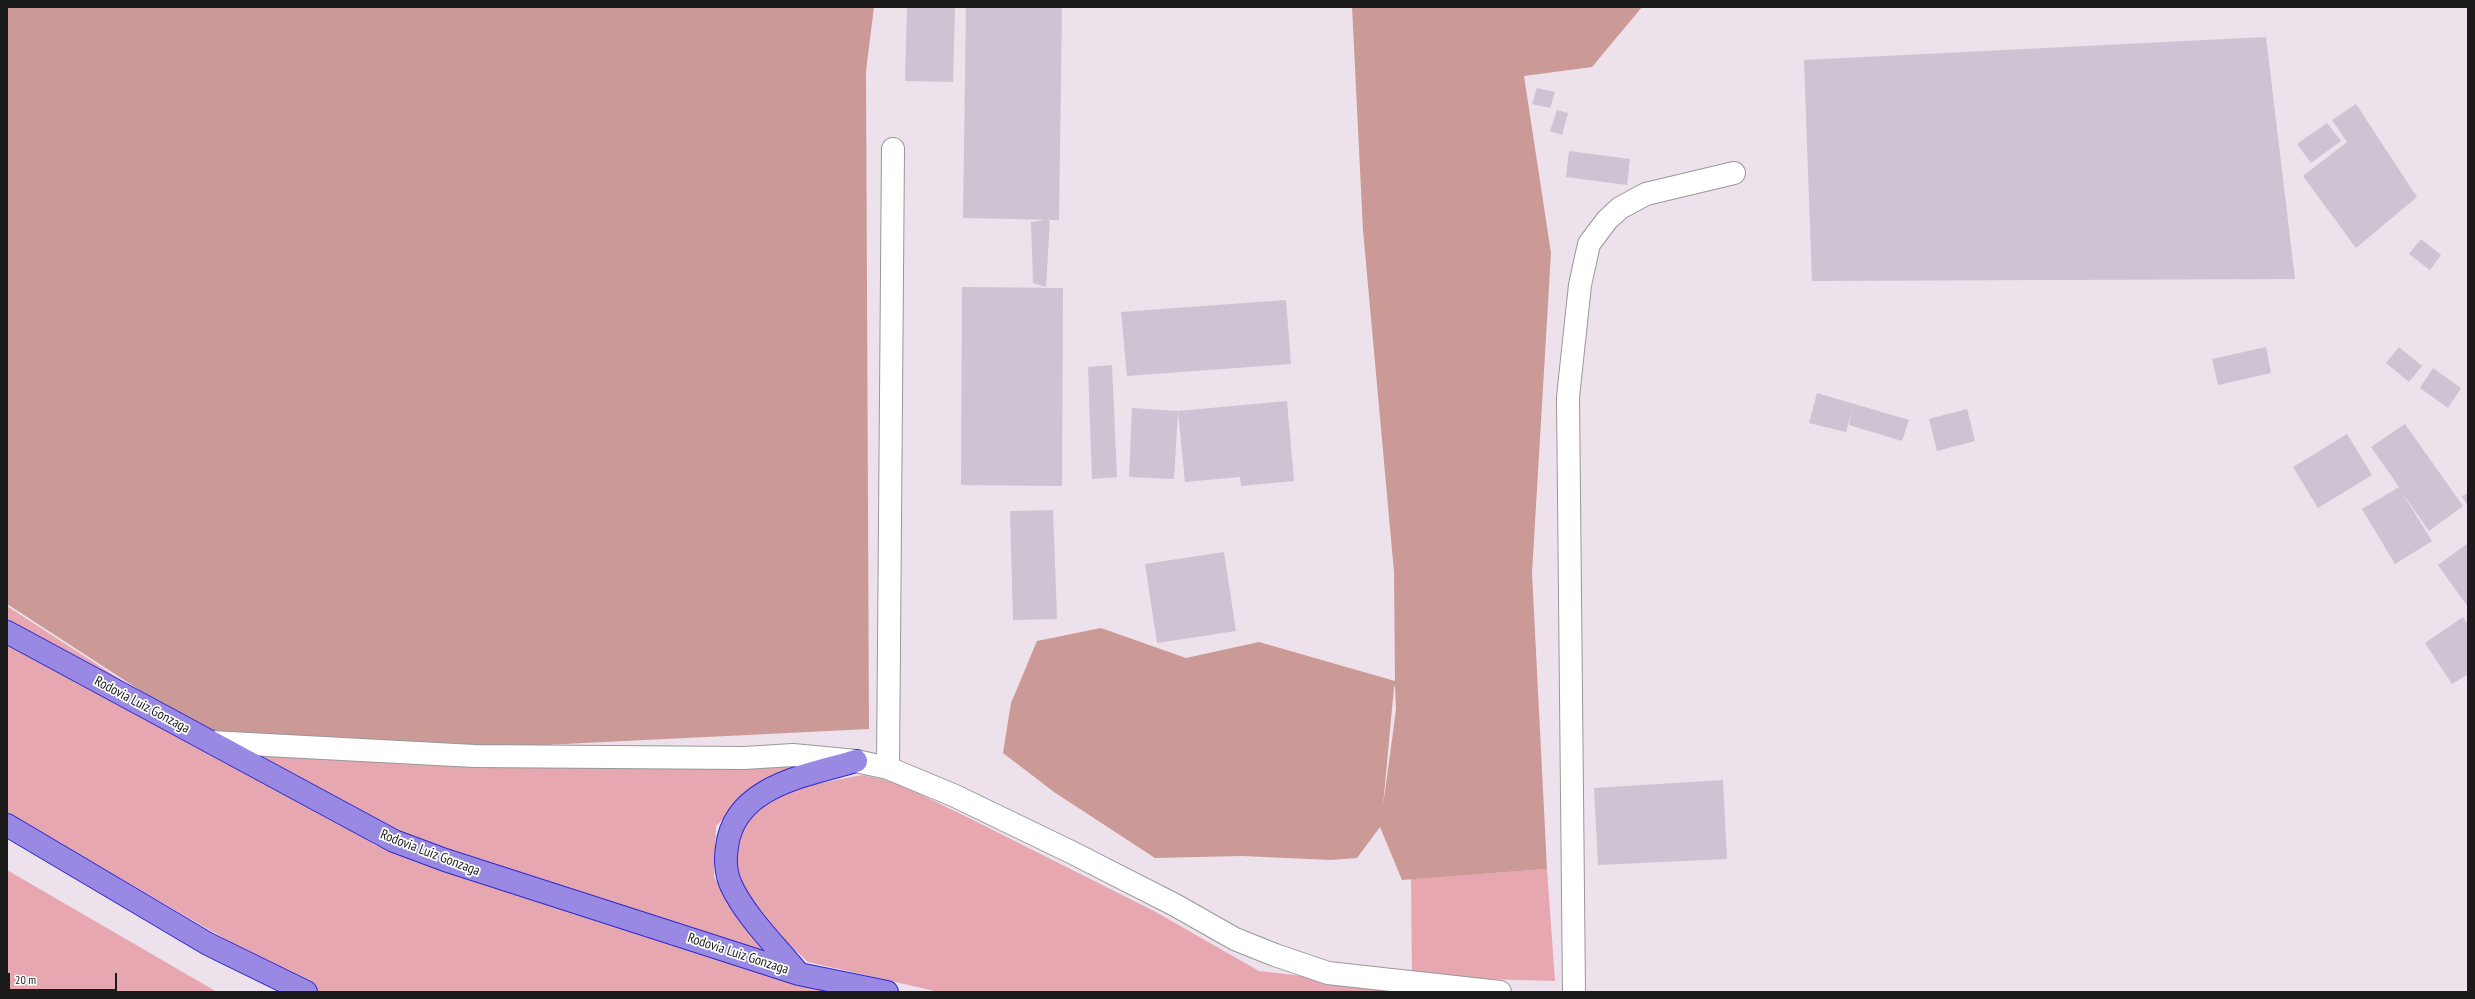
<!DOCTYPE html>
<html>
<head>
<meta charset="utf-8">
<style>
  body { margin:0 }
  #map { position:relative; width:2475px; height:999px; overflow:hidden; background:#ede1ec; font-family:"PT Sans Narrow",sans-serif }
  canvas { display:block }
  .frame { position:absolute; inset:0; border:8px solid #1b1b1b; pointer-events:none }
  .scale { position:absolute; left:8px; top:973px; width:109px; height:18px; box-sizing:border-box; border:2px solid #1b1b1b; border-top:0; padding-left:5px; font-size:12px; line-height:14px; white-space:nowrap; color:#1b1b1b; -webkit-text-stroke:3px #fff; paint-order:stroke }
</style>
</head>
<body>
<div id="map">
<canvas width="2475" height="999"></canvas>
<div class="frame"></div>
<div class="scale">20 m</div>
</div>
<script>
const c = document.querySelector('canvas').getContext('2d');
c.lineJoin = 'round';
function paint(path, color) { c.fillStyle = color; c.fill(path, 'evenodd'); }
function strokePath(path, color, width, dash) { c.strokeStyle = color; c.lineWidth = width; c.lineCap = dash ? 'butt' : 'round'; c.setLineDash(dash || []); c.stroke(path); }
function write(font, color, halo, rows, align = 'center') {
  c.font = font + ' "PT Sans Narrow",sans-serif'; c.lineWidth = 3.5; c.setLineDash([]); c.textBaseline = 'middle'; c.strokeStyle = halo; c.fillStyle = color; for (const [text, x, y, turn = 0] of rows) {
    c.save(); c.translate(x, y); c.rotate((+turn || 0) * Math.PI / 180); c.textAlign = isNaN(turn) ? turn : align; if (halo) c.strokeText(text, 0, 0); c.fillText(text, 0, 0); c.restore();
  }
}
const grass = new Path2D(`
  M7 606 375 845 802 984 834 992H317L7 813Z
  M249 748 625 764 817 766 753 790 716 826 714 877 739 917 780 962 386 831Z
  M862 775 895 782 969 818 1154 911 1259 971 1445 992H939L808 962 753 912 731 873V833L776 792Z
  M1547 869 1555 981 1412 977 1411 879Z
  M7 870 217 992H7Z`);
const forest = new Path2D(`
  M7 7H874L866 71 869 729 503 747 212 737 7 604Z
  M1352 7H1642L1592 67 1524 76 1551 253 1532 573 1547 869 1402 880 1380 827 1357 858 1331 860 1242 856 1155 858 1054 792 1003 753 1011 703 1037 641 1101 628 1186 658 1259 642 1395 681 1394 572 1363 230ZM1395 686 1396 710 1383 806 1394 687Z`);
const building = new Path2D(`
  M907 7H955L953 82 905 81Z
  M966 7H1062L1059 220 963 218Z
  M2266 37 2295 279 1812 281 1804 60Z
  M1537 88 1555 92 1550 108 1532 104Z
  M2356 104 2417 197 2356 248 2303 176 2347 142 2332 120Z
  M1557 110 1568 113 1562 135 1550 131Z
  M2327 123 2341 141 2311 163 2297 144Z
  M1569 151 1630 159 1627 185 1566 177Z
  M1050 219 1046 287 1033 283 1031 222Z
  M2421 239 2441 255 2430 270 2409 254Z
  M962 287 1063 288 1062 486 961 485Z
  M1286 300 1291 364 1127 376 1121 312Z
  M2266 347 2271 373 2218 385 2212 359Z
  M2399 347 2422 366 2409 382 2386 363Z
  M1112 365 1117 477 1092 479 1088 367Z
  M2433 368 2461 388 2448 408 2420 388Z
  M1817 393 1909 420 1902 441 1849 425 1852 409 1846 432 1809 423Z
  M1287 401 1294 481 1241 486 1240 477 1185 482 1178 411Z
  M1132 408 1178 411 1174 479 1129 477Z
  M1967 409 1975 441 1937 451 1929 419Z
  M2405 424 2463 506 2429 531 2401 491 2432 541 2395 564 2362 509 2399 487 2371 447Z
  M2347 434 2372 475 2318 508 2293 467Z
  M2468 493V506L2462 496Z
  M1053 510 1057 619 1013 620 1010 511Z
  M2468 543V607L2438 565Z
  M1224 552 1236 631 1157 643 1145 564Z
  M2463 617 2468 625V674L2452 684 2425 643Z
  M1723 780 1727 859 1598 865 1594 788Z`);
const minor = new Path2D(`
  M211 742 474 756 744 758 793 755 856 761 888 768 953 795 1071 852 1175 905 1235 939 1275 955 1328 973 1500 992
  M888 768 893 149
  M1574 992 1568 397 1580 285 1589 244 1607 220 1620 208 1646 194 1734 173`);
const highway = new Path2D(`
  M7 632 394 841 445 860 799 974 887 992
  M7 825 208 944 306 992
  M799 974C778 948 745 916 731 885 726 874 725 859 727 847 734 785 809 775 856 761`);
const streetNames = [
  ["Rodovia Luiz Gonzaga",142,705,28],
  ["Rodovia Luiz Gonzaga",430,853,21],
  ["Rodovia Luiz Gonzaga",738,954,18]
];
paint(grass, '#e6a7b0');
paint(forest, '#cb9a96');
paint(building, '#cfc2d3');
strokePath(minor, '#989898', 24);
strokePath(highway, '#2a28d1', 24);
strokePath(minor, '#fff', 22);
strokePath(highway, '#9989e3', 22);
write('14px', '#1b1b1b', '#fff', streetNames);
</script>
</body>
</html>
